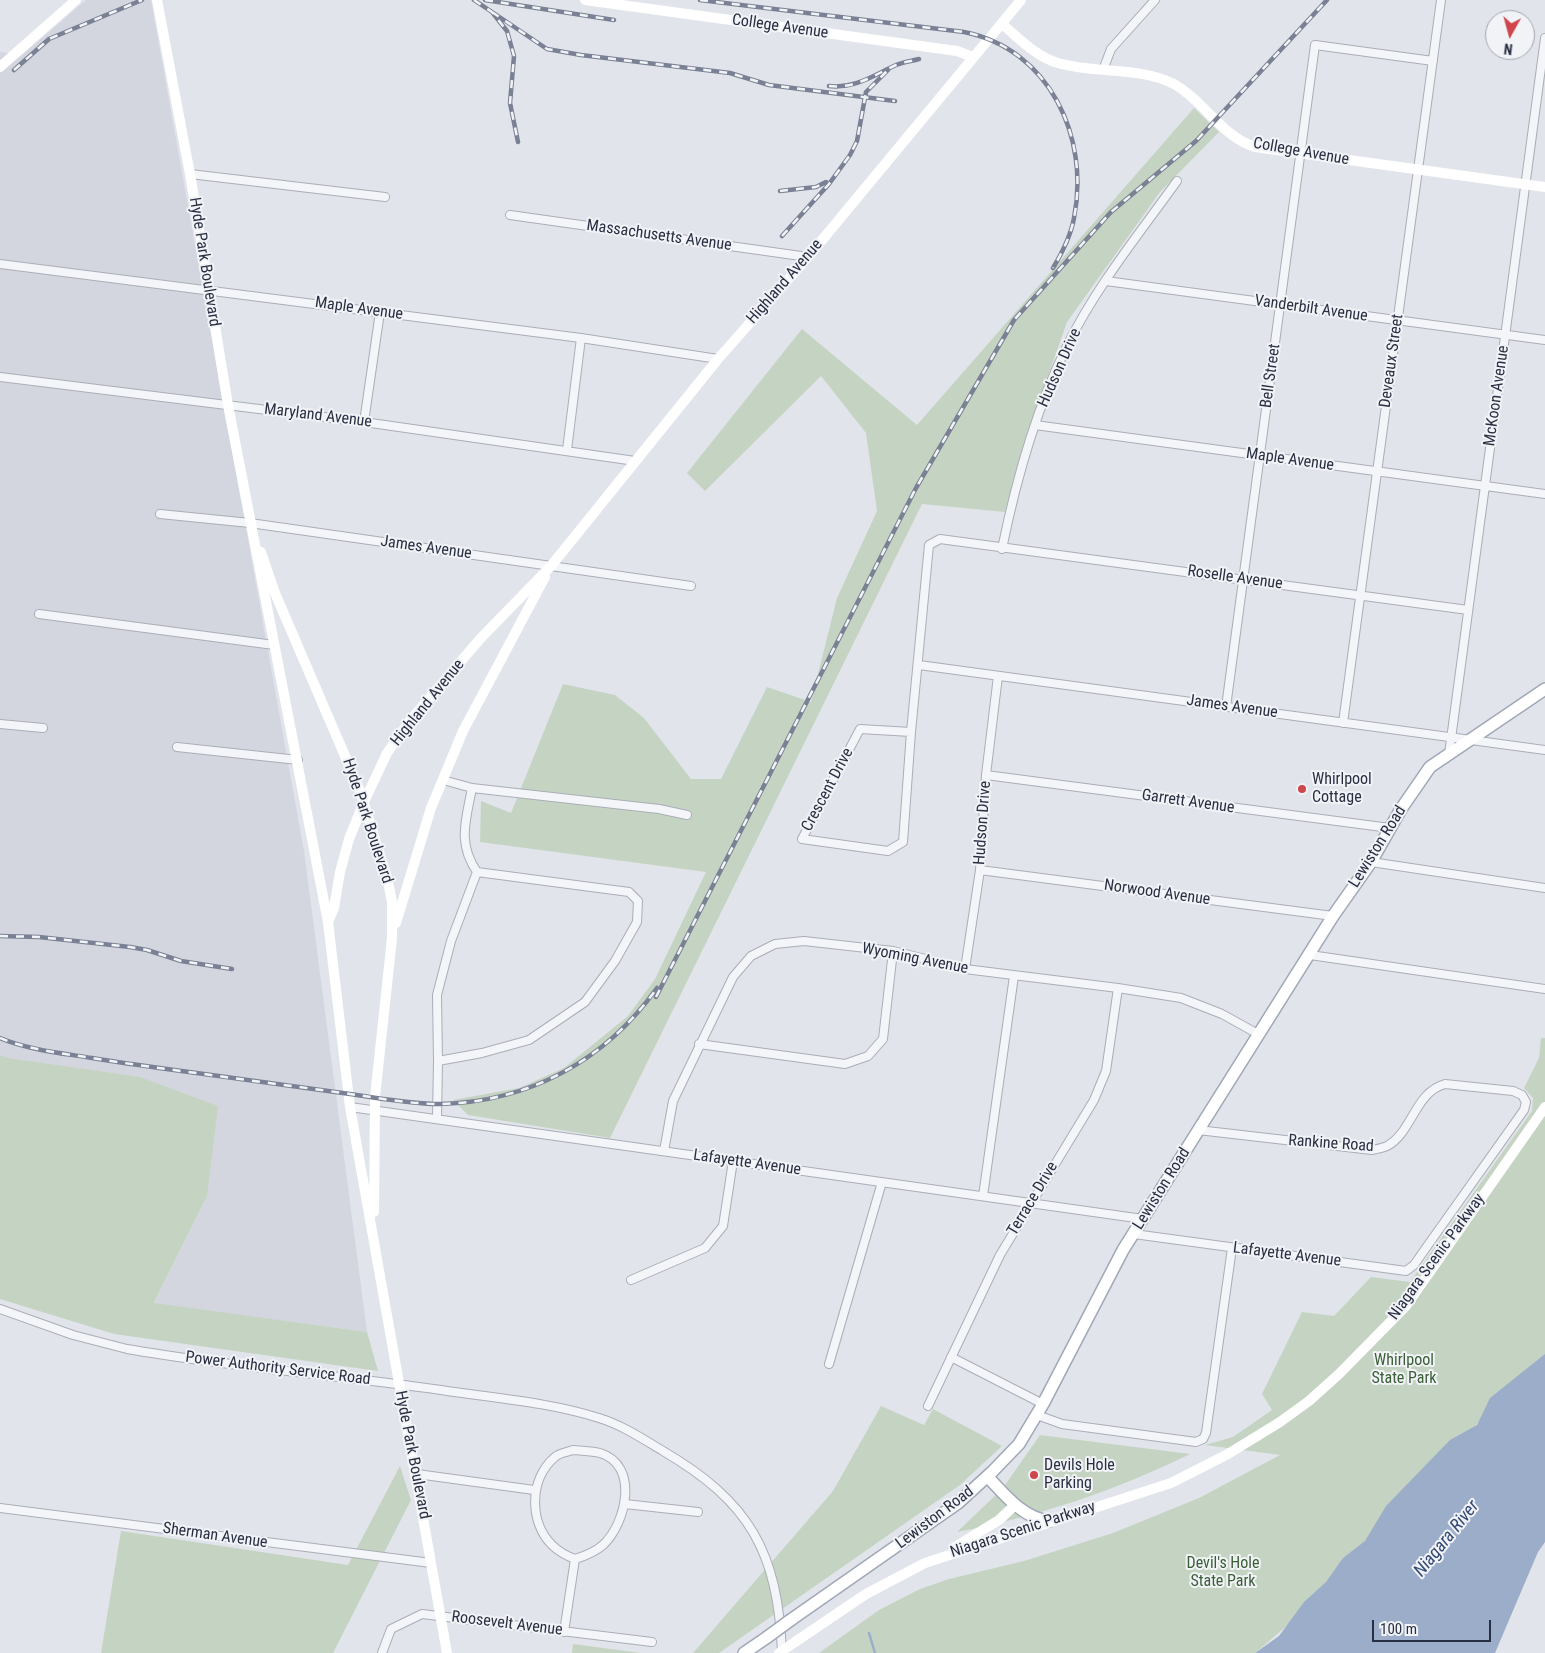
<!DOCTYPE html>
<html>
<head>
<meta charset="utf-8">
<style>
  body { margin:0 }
  #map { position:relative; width:1545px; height:1653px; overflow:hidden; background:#e1e4ea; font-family:"Roboto Condensed",sans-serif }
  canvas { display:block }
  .north { position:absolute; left:1485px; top:10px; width:50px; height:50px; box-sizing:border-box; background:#f1f3f7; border:1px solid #a1a5af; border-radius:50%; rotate:187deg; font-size:14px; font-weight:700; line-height:20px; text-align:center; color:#292f42 }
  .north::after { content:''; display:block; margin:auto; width:18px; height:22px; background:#d0454b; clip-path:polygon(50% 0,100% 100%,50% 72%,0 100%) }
  .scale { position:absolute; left:1372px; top:1620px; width:119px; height:22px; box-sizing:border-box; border:2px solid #292f42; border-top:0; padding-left:6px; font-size:15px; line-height:18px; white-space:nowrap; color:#292f42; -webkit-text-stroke:4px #f1f3f7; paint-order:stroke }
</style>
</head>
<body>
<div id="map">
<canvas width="1545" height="1653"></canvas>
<div class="north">N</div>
<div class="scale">100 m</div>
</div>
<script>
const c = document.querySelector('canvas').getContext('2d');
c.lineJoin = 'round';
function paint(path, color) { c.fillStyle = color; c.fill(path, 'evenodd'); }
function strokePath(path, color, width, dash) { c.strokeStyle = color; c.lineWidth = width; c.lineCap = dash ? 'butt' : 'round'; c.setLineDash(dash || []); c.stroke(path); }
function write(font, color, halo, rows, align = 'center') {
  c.font = font + ' "Roboto Condensed",sans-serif'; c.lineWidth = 4; c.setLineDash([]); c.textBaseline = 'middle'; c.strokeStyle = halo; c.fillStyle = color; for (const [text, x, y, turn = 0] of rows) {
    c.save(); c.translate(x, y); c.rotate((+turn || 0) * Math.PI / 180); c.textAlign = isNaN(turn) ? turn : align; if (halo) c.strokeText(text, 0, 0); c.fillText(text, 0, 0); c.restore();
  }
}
const built = new Path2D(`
  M86 0H151L304 851 367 1332 154 1304 207 1196 0 1055V52L22 55Z`);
const green = new Path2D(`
  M1194 108 1219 132 1160 192 1067 322 1021 453 1005 512 922 504 610 1138 468 1115 453 1100 519 1088 564 1068 628 1016 655 979 706 872 480 842 481 801 511 813 563 684 615 695 644 718 691 779H721L767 687 811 702 837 598 877 511 866 433 821 376 705 491 687 473 802 329 917 425Z
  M1541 1038H1545V1357L1491 1404 1470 1434 1296 1618 1255 1653H819L879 1610 920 1589 949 1579 1024 1561 1113 1533 1199 1498 1280 1455 1205 1445 1233 1437 1272 1410 1262 1394 1302 1312 1334 1316 1371 1277 1410 1282 1532 1111 1533 1098 1524 1088 1539 1058Z
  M0 1055 8 1058 140 1077 218 1106 207 1196 154 1303 367 1332 378 1371 114 1334 0 1299Z
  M881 1406 924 1425 933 1409 1002 1446 960 1485 719 1653H693L833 1491Z
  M1040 1435 1190 1454C1115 1491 1039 1516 957 1532L1003 1488Z
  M400 1466 411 1500 333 1653H101L121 1531 348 1565Z
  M573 1644 641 1653H572Z`);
const water = new Path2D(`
  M1545 1354V1542L1538 1552 1495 1653H1255L1279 1636 1304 1602 1326 1582 1343 1558 1365 1541 1386 1506 1450 1440 1477 1425 1490 1398Z`);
const stream = new Path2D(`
  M869 1633 875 1653`);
const street = new Path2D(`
  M1103 70 1111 49 1155 0
  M190 174 385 197
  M510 215 808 257
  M0 264 581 338 718 359
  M1106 281 1545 340
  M0 377 364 422 635 461
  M364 422 380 312
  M1035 425 1545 494
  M567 450 581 338
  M160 514 250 523 691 586
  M1002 549C1016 480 1036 409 1067 346 1096 287 1139 234 1177 181
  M39 614 274 645
  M919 665 1545 750
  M1226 707 1315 45 1433 61
  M1343 723 1441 0
  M0 724 43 728
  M860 729 911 732 903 842 888 851 802 839Z
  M911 732 929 545 940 539 1468 610
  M177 747 298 760
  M1449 754 1545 38
  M986 775 1390 828
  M472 788 659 809 687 815
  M1371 862 1545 888
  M980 870 1333 916
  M1310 955 1545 989
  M965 969 980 870 986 775 998 676
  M699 1044 845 1064 868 1056 883 1039 893 951
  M438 1061 437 995 451 941 477 872C457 843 466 820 472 788L443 780
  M350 1107 1143 1219
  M437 1117 438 1061 482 1053 529 1040 585 1002 615 961 637 922 638 901 629 892 477 872
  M664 1151 673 1101 733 977 751 956 775 944 804 941 893 951 965 969 1118 988 1181 998 1222 1014 1258 1034
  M983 1196 1014 976
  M1134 1234 1406 1271 1414 1265 1428 1245 1524 1110 1526 1102 1522 1095 1513 1091 1445 1084C1415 1092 1412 1133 1387 1146 1383 1148 1377 1149 1372 1150L1198 1130
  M631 1280 705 1248 723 1226 733 1161
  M0 1309 73 1335 127 1349C231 1367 337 1375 441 1390 493 1398 549 1402 599 1418 622 1425 643 1439 663 1451 750 1502 778 1552 782 1653
  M951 1357 1043 1404
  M829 1364 882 1182
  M928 1406 1000 1255 1094 1100 1106 1071 1118 988
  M1037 1415 1062 1424 1196 1442 1203 1439 1206 1433 1232 1248
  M573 1450C582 1451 592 1451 600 1453 640 1465 626 1524 603 1545 595 1552 585 1556 575 1559 567 1556 559 1552 552 1545 529 1522 529 1479 555 1457 559 1453 568 1452 573 1450Z
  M417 1474 534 1490
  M625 1504 698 1512
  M0 1508 431 1563
  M564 1632 575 1559
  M382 1653 391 1629 422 1614 652 1642`);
const secondary = new Path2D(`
  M157 0 190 174 228 405 328 922 350 1107 447 1653
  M585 0 957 51 973 57
  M1002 24C1019 38 1036 57 1058 63 1094 74 1139 66 1174 84 1204 101 1221 136 1255 147L1545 187
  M0 67 76 0
  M261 552 275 593 360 791 387 877 392 902V938L375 1097 374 1212
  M328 922 334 908 340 872 349 839 364 802 387 753 408 723 480 639 551 566 718 359 808 257 1021 0
  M396 923 431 808 463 731 545 577
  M955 1547 999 1520 1015 1505
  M795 1642 866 1594 925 1563 1171 1483 1228 1454 1280 1422 1309 1401 1339 1374 1406 1306 1545 1107`);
const primary = new Path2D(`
  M988 1477C1005 1495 1023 1518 1049 1521
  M792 1619 958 1503 992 1472 1019 1444 1043 1404 1123 1250 1333 916 1371 862 1401 809 1430 767 1545 689
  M744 1653 766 1638`);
const rail = new Path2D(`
  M474 0 492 12 507 31 514 56 510 103 518 142
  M485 0 614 20
  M700 0 964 32C1050 49 1090 138 1074 218 1071 235 1062 253 1053 268
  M492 12 547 49 581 55 730 73 769 85 895 101
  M14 70 49 39 142 0
  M829 86C855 89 874 75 896 65 903 62 912 61 919 59
  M780 191 816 187 826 182
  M782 236 829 184 850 155 857 141 866 92 888 70
  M0 936 39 937 130 947 147 950 181 961 232 969
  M656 997 916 488 1014 320 1111 212 1196 141 1327 0
  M0 1038C29 1050 61 1053 92 1058 129 1064 166 1069 204 1074 252 1081 301 1087 350 1094 379 1098 410 1104 440 1104 529 1102 605 1061 657 988`);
const secondaryBridge = new Path2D(`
  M779 1653 795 1642`);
const primaryBridge = new Path2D(`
  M766 1638 792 1619`);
const markers = [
  [1302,789,5,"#d0454b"],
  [1034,1475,5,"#d0454b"]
];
const streetNames = [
  ["College Avenue",780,27,8],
  ["College Avenue",1301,152,10],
  ["Massachusetts Avenue",659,236,8],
  ["Hyde Park Boulevard",204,262,81],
  ["Highland Avenue",785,282,-49],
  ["Maple Avenue",359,309,8],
  ["Vanderbilt Avenue",1311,309,8],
  ["Deveaux Street",1392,361,-82],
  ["Hudson Drive",1060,368,-66],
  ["Bell Street",1271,376,-82],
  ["McKoon Avenue",1497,396,-82],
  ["Maryland Avenue",318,416,7],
  ["Maple Avenue",1290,460,8],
  ["James Avenue",426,548,8],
  ["Roselle Avenue",1235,578,8],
  ["Highland Avenue",428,703,-51],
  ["James Avenue",1232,707,8],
  ["Crescent Drive",828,790,-62],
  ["Garrett Avenue",1188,802,8],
  ["Hyde Park Boulevard",367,821,72],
  ["Hudson Drive",983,823,-86],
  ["Lewiston Road",1378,847,-58],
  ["Norwood Avenue",1157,893,8],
  ["Wyoming Avenue",915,959,11],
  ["Rankine Road",1331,1144,4],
  ["Lafayette Avenue",747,1163,8],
  ["Lewiston Road",1162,1189,-58],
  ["Terrace Drive",1033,1199,-59],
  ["Lafayette Avenue",1287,1255,7],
  ["Niagara Scenic Parkway",1437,1257,-54],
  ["Power Authority Service Road",278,1369,7],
  ["Hyde Park Boulevard",412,1455,79],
  ["Lewiston Road",935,1518,-37],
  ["Niagara Scenic Parkway",1023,1530,-18],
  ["Sherman Avenue",215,1536,8],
  ["Roosevelt Avenue",507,1624,7]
];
const poiNames = [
  ["Whirlpool",1312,780],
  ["Cottage",1312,798],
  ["Devils Hole",1044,1466],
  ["Parking",1044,1484]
];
const parkNames = [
  ["Whirlpool",1404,1361],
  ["State Park",1404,1379],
  ["Devil's Hole",1223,1564],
  ["State Park",1223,1582]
];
const waterNames = [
  ["Niagara River",1447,1539,-51]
];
paint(built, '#d3d6df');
paint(green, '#c5d4c2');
paint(water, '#9cadca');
strokePath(stream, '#9cadca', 2.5);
strokePath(street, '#aaaeb8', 10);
strokePath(primary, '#a0a7b6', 14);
strokePath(street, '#f4f5f8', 8);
strokePath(secondary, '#fff', 10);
strokePath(primary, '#fff', 11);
strokePath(rail, '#7a8194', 4.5);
strokePath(rail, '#f1f3f7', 2.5, [8]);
strokePath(primaryBridge, '#a0a7b6', 14, []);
strokePath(secondaryBridge, '#fff', 10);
strokePath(primaryBridge, '#fff', 11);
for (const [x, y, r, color] of markers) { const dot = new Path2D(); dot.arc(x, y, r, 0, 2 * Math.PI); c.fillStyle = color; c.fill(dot); strokePath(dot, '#f1f3f7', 2); }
write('16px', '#292f42', '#f1f3f7', streetNames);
write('16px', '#292f42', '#f1f3f7', poiNames, 'left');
write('16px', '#395e36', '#f1f3f7', parkNames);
write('italic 18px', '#324977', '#f1f3f7', waterNames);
</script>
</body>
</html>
